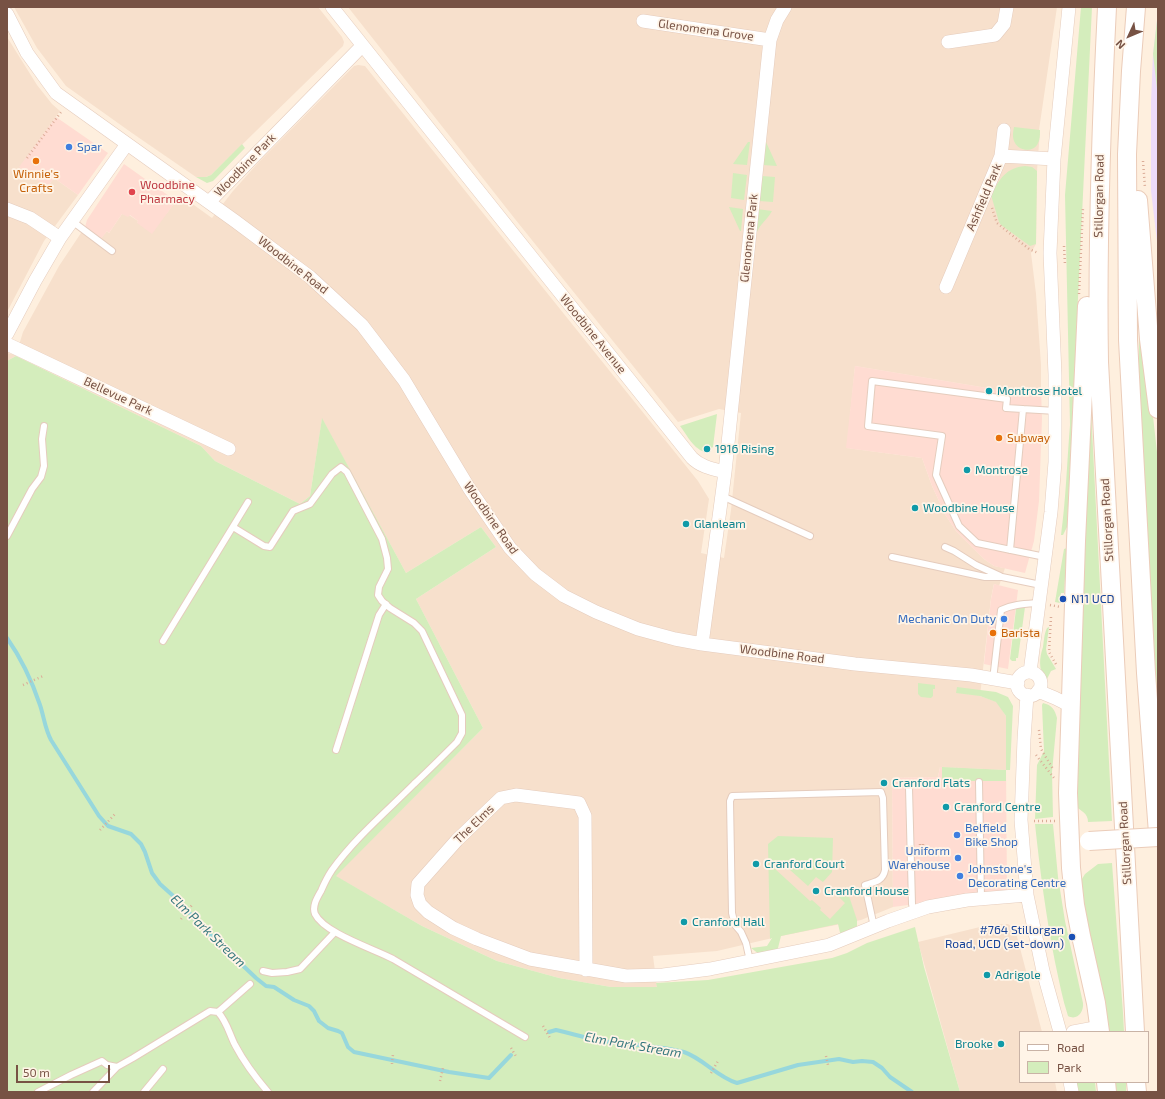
<!DOCTYPE html>
<html>
<head>
<meta charset="utf-8">
<style>
  body { margin:0 }
  #map { position:relative; width:1165px; height:1099px; overflow:hidden; background:#feefde; font-family:"Exo 2",sans-serif }
  canvas { display:block }
  .frame { position:absolute; inset:0; border:8px solid #775244; pointer-events:none }
  .legend { position:absolute; left:1019px; top:1031px; width:130px; height:52px; box-sizing:border-box; background:#fff4e7; border:1px solid #c9b3a6; margin:0; padding:5px 7px; list-style:none; font-size:12px; color:#775244 }
  .legend li { display:flex; align-items:center; gap:8px; height:20px }
  .legend b { width:20px; border:1px solid #c9b3a6 }
  .north { position:absolute; left:1109px; top:16px; width:40px; height:40px; -webkit-text-stroke:3px #fff4e7; paint-order:stroke; rotate:226deg; font-size:11px; font-weight:700; line-height:16px; text-align:center; color:#775244 }
  .north::after { content:''; display:block; margin:auto; width:14px; height:18px; background:#775244; clip-path:polygon(50% 0,100% 100%,50% 72%,0 100%) }
  .scale { position:absolute; left:16px; top:1065px; width:94px; height:18px; box-sizing:border-box; border:2px solid #775244; border-top:0; padding-left:5px; font-size:12px; line-height:14px; white-space:nowrap; color:#775244; -webkit-text-stroke:3px #fff4e7; paint-order:stroke }
</style>
</head>
<body>
<div id="map">
<canvas width="1165" height="1099"></canvas>
<div class="frame"></div>
<ul class="legend">
<li><b style="height:5px;background:#fff"></b>Road</li>
<li><b style="height:11px;background:#d4edbc"></b>Park</li>
</ul>
<div class="north">N</div>
<div class="scale">50 m</div>
</div>
<script>
const c = document.querySelector('canvas').getContext('2d');
c.lineJoin = 'round';
function paint(path, color) { c.fillStyle = color; c.fill(path, 'evenodd'); }
function strokePath(path, color, width, dash) { c.strokeStyle = color; c.lineWidth = width; c.lineCap = dash ? 'butt' : 'round'; c.setLineDash(dash || []); c.stroke(path); }
function write(font, color, halo, rows, align = 'center') {
  c.font = font + ' "Exo 2",sans-serif'; c.lineWidth = 3.5; c.setLineDash([]); c.textBaseline = 'middle'; c.strokeStyle = halo; c.fillStyle = color; for (const [text, x, y, turn = 0] of rows) {
    c.save(); c.translate(x, y); c.rotate((+turn || 0) * Math.PI / 180); c.textAlign = isNaN(turn) ? turn : align; if (halo) c.strokeText(text, 0, 0); c.fillText(text, 0, 0); c.restore();
  }
}
const residential = new Path2D(`
  M14 7H318L342 37 344 42 343 46 211 175 206 177H196L132 133 66 86 37 48Z
  M348 7H1057L1039 130H1040L1037 171 1036 244 1031 253 1036 294 1041 365V389L999 390 855 366 847 448 922 458 932 486 946 516 956 531 984 559 994 566 1005 568 999 586 994 584 991 598 980 696 997 702 1006 716V770L940 767 938 777 892 778 893 907 861 920 781 936 717 951 653 956 657 987H611L559 978 497 961 422 926 335 876 483 728 416 599 496 547 481 527 406 573 322 419 310 496 300 504 215 461 201 446 16 356 7 361V353L16 355 23 332 59 266 85 227 101 238 107 231 109 233 122 214 129 215 138 221 137 223 167 213 180 195 212 218 233 191 258 163 342 78 354 66 358 65 365 66 698 481 709 499 701 553 724 558 731 510 741 413 719 409 678 422 515 219Z
  M7 37 37 85 52 104 60 111 20 167 47 187 54 178 78 195 44 241 7 312Z
  M1000 924H1008L1015 929 1042 1032H1020V1082H1055L1057 1092H960L918 942 980 927Z`);
const commercial = new Path2D(`
  M56 117 108 153 78 195 54 178 47 187 19 167Z
  M124 164 176 201 152 234 137 223 138 221 130 215 128 217 122 214 109 233 107 231 101 239 85 227 87 220Z
  M855 366 999 390 1041 389 1042 418 1039 501 1034 541 1025 573 994 566 984 559 956 531 946 516 932 486 922 458 846 448Z
  M994 584 1018 590 1008 669 984 664 991 599Z
  M940 767 1006 770 1007 890 1003 892 893 907 892 778 938 777Z`);
const education = new Path2D(`
  M1158 12V250L1151 191V102L1153 54Z`);
const green = new Path2D(`
  M1081 7H1092L1067 527 1063 535H1061C1066 498 1067 462 1070 425L1065 195Z
  M1158 12V98L1153 54Z
  M1014 127 1040 130C1040 134 1040 140 1038 143 1034 153 1019 151 1015 143 1012 138 1013 132 1014 127Z
  M748 142H750L747 165 733 164Z
  M765 142H766L777 166 763 165Z
  M242 144 245 148 213 181 207 183 196 177H206L211 175Z
  M1025 166 1032 167 1037 171 1036 244 1030 246 1001 225 999 222 991 195C1000 178 1006 168 1025 166Z
  M733 173 747 175 744 200 731 198Z
  M762 176 775 177 773 202 759 201Z
  M729 207 743 209 741 231H740Z
  M757 209 772 211C768 219 760 224 757 232H755Z
  M1141 309 1158 461V746L1139 371V334Z
  M16 356 201 446 215 461 300 504 310 496 322 418 406 573 481 527 496 547 416 599 483 728 336 876 422 926 497 961 559 978 611 987H657L656 983 708 980 832 958 847 953 867 943 915 927 924 967 960 1092H7V361Z
  M1089 371 1112 821 1088 822C1088 813 1081 811 1075 806Z
  M717 414 713 447 706 452C694 450 687 435 680 426Z
  M1067 548 1064 593H1061L1060 603 1055 602 1064 549Z
  M1022 607H1025L1018 658H1016V661H1012L1010 659 1016 609Z
  M1049 627 1046 649 1047 654 1056 669 1051 671 1047 679H1044C1039 668 1039 659 1043 647 1044 641 1044 634 1047 628Z
  M918 683 935 685V689H933V696L931 698 921 697 918 694Z
  M957 687 996 692 1008 697 1013 706 1010 770H1006V781H942V767L1006 770V716L996 702 980 696 956 693Z
  M1043 703C1052 705 1055 710 1057 718L1052 772 1053 817 1035 819 1037 765 1044 751 1042 705Z
  M1035 824H1053L1058 877 1065 921 1083 1003C1084 1012 1077 1021 1068 1016 1062 998 1059 980 1055 962 1046 916 1040 871 1035 824Z
  M778 836 833 838 832 872 823 882 816 877 808 886 780 861 774 868 810 901 812 900 821 908 820 910 830 919 845 903 838 896 846 887 857 920V928L841 937 838 924 781 936 777 952 759 954 751 948 767 946 772 938 770 939 768 844Z
  M1112 863 1123 1013 1124 1032H1106L1080 882 1085 874 1098 864Z
  M1076 1082H1095L1096 1092H1078Z
  M1115 1082H1126V1092H1115Z`);
const stream = new Path2D(`
  M7 638C21 658 32 681 40 705 44 717 45 729 51 740L99 816 108 826 131 834 141 844 145 852 152 873 160 884 180 902 198 923 256 978 266 986 274 987 294 1000 309 1006 314 1011 319 1021 328 1028 338 1031 342 1033 348 1047 354 1052 449 1072 489 1078 511 1055
  M549 1032 556 1030C574 1034 592 1040 610 1042 635 1046 660 1045 684 1052 704 1059 717 1077 737 1083L798 1065 839 1059 853 1062 862 1061 873 1062 882 1068 890 1077 912 1092`);
const path = new Path2D(`
  M27 158 61 112
  M1143 161 1145 188
  M992 208 997 223 1029 249 1038 253
  M1064 246 1065 265
  M1079 294 1083 207
  M1050 605 1061 607
  M1051 617 1049 652 1057 666
  M23 685 43 676
  M1039 730 1041 749 1053 769
  M1036 755 1054 778
  M1034 821H1056
  M100 830 116 813
  M920 845V844H923V852H925
  M181 919 192 905
  M543 1026 550 1038
  M511 1048 517 1058
  M826 1056 828 1065
  M392 1064 393 1054
  M711 1073 718 1061
  M440 1081 443 1068`);
const lane = new Path2D(`
  M72 221 112 251
  M722 496 810 536
  M233 527 264 546 270 547 293 511 310 504 332 474 341 467 347 472 382 539 387 558 388 569 379 587 378 595 382 601 390 608 414 623 422 631 462 715V733L457 742C443 756 429 770 414 784 386 812 355 838 332 870 328 876 324 884 321 891 317 898 312 906 315 914 324 933 374 949 393 959L525 1037
  M7 536 32 489 41 477 44 466 42 439 44 426
  M945 547 954 551 976 565 1000 576
  M1010 550 1023 409
  M892 557 985 577H1002L1041 585
  M1045 557 977 543 959 526 936 475 942 436 868 426 872 381 1007 399 1006 408 1056 411
  M163 641 248 502
  M993 680 1001 610C1013 604 1026 604 1040 603
  M336 750 379 615 386 604
  M979 782 981 899
  M909 788 912 904 914 912
  M750 961 746 943 741 932 735 925 732 913 730 801 732 796 881 792 883 798 885 870C883 881 875 882 865 885L874 927
  M263 971 272 973 287 972 300 969 335 932
  M218 1012 250 984
  M38 1092 71 1075 102 1061 107 1065 117 1067 133 1058 210 1011 218 1012C227 1022 229 1033 235 1045 244 1062 256 1078 268 1092
  M93 1092 117 1067
  M144 1092 163 1069`);
const street = new Path2D(`
  M332 7 692 458C701 467 713 469 725 472
  M7 14 27 53 56 93 235 221 310 277 362 325 404 380 469 488 510 548 535 574 564 596 596 612 638 629 675 639 702 644 855 664 971 675 1018 683
  M643 21 770 40
  M948 42 995 35 1004 24 1007 7
  M1001 156 1004 130
  M209 202 362 46
  M7 209 30 218 60 238
  M946 287 1001 156 1054 159
  M7 334 35 281 60 238 127 144
  M7 344 229 449
  M702 644 725 472 770 40 777 20 785 7
  M1030 672 1051 512 1055 462V375L1050 253 1054 159 1069 7
  M1017 684a12 12 0 1 1 24 0a12 12 0 1 1-24 0Z
  M1038 691 1055 698 1071 706
  M1027 695 1024 739 1021 820 1027 895 1043 971 1060 1032
  M586 970 585 816 579 803 516 795 501 798 457 840 418 884 417 895 420 904 428 912 453 928 477 939 530 959 626 976 663 975 710 969 829 945 888 921 928 907 967 900 1027 895
  M1073 1032 1100 1027
  M1070 1082 1072 1092`);
const secondary = new Path2D(`
  M1107 7C1101 126 1097 244 1099 362L1135 1032
  M1136 7 1131 71 1127 154 1128 340 1146 673 1158 833
  M1138 200 1149 339 1158 409
  M1087 306 1076 541 1068 793 1071 868 1075 905 1081 936 1096 1003 1100 1032
  M1106 1082 1107 1092
  M1136 1082 1137 1092`);
const secondaryBridge = new Path2D(`
  M1089 841 1158 837`);
const markers = [
  [69,147,4,"#3f7fe0"],
  [36,161,4,"#e8710a"],
  [132,192,4,"#e0444e"],
  [989,391,4,"#0f9aa8"],
  [999,438,4,"#e8710a"],
  [707,449,4,"#0f9aa8"],
  [967,470,4,"#0f9aa8"],
  [915,508,4,"#0f9aa8"],
  [686,524,4,"#0f9aa8"],
  [1063,599,4,"#1a4fb4"],
  [1004,619,4,"#3f7fe0"],
  [993,633,4,"#e8710a"],
  [884,783,4,"#0f9aa8"],
  [946,807,4,"#0f9aa8"],
  [957,835,4,"#3f7fe0"],
  [958,858,4,"#3f7fe0"],
  [756,864,4,"#0f9aa8"],
  [960,876,4,"#3f7fe0"],
  [816,891,4,"#0f9aa8"],
  [684,922,4,"#0f9aa8"],
  [1072,937,4,"#1a4fb4"],
  [987,975,4,"#0f9aa8"],
  [1001,1044,4,"#0f9aa8"]
];
const streetNames = [
  ["Glenomena Grove",706,30,8],
  ["Woodbine Park",245,165,-46],
  ["Stillorgan Road",1099,196,-89],
  ["Ashfield Park",984,197,-67],
  ["Glenomena Park",749,238,-84],
  ["Woodbine Road",293,265,38],
  ["Woodbine Avenue",593,334,51],
  ["Bellevue Park",118,396,25],
  ["Woodbine Road",491,518,55],
  ["Stillorgan Road",1107,520,-93],
  ["Woodbine Road",782,654,7],
  ["The Elms",474,824,-44],
  ["Stillorgan Road",1125,843,-93]
];
const shopNames = [
  ["Spar",77,147],
  ["Mechanic On Duty",996,619,"right"],
  ["Belfield",965,828],
  ["Bike Shop",965,842],
  ["Uniform",950,851,"right"],
  ["Warehouse",950,865,"right"],
  ["Johnstone's",968,869],
  ["Decorating Centre",968,883]
];
const foodNames = [
  ["Winnie's",36,174,"center"],
  ["Crafts",36,188,"center"],
  ["Subway",1007,438],
  ["Barista",1001,633]
];
const healthNames = [
  ["Woodbine",140,185],
  ["Pharmacy",140,199]
];
const cultureNames = [
  ["Montrose Hotel",997,391],
  ["1916 Rising",715,449],
  ["Montrose",975,470],
  ["Woodbine House",923,508],
  ["Glanleam",694,524],
  ["Cranford Flats",892,783],
  ["Cranford Centre",954,807],
  ["Cranford Court",764,864],
  ["Cranford House",824,891],
  ["Cranford Hall",692,922],
  ["Adrigole",995,975],
  ["Brooke",993,1044,"right"]
];
const transitNames = [
  ["N11 UCD",1071,599],
  ["#764 Stillorgan",1064,930,"right"],
  ["Road, UCD (set-down)",1064,944,"right"]
];
const waterNames = [
  ["Elm Park Stream",208,931,44],
  ["Elm Park Stream",633,1045,10]
];
paint(residential, '#f7e0cc');
paint(commercial, '#ffdcd2');
paint(education, '#eddbfa');
paint(green, '#d4edbc');
strokePath(stream, '#97d7dc', 4);
strokePath(lane, '#e5ccbd', 8);
strokePath(street, '#e5ccbd', 14);
strokePath(secondary, '#ebccb9', 20);
strokePath(path, '#dbac97', 2.5, [1, 3]);
strokePath(lane, '#fff', 6);
strokePath(street, '#fff', 13);
strokePath(secondary, '#fff', 18);
strokePath(secondaryBridge, '#ebccb9', 20, []);
strokePath(secondaryBridge, '#fff', 18);
for (const [x, y, r, color] of markers) { const dot = new Path2D(); dot.arc(x, y, r, 0, 2 * Math.PI); c.fillStyle = color; c.fill(dot); strokePath(dot, '#fff4e7', 1.5); }
write('12px', '#775244', '#fff4e7', streetNames);
write('12px', '#366cbe', '#fff4e7', shopNames, 'left');
write('12px', '#c56008', '#fff4e7', foodNames, 'left');
write('12px', '#be3a42', '#fff4e7', healthNames, 'left');
write('12px', '#0d838f', '#fff4e7', cultureNames, 'left');
write('12px', '#164399', '#fff4e7', transitNames, 'left');
write('italic 13px', '#36787e', '#fff4e7', waterNames);
</script>
</body>
</html>
